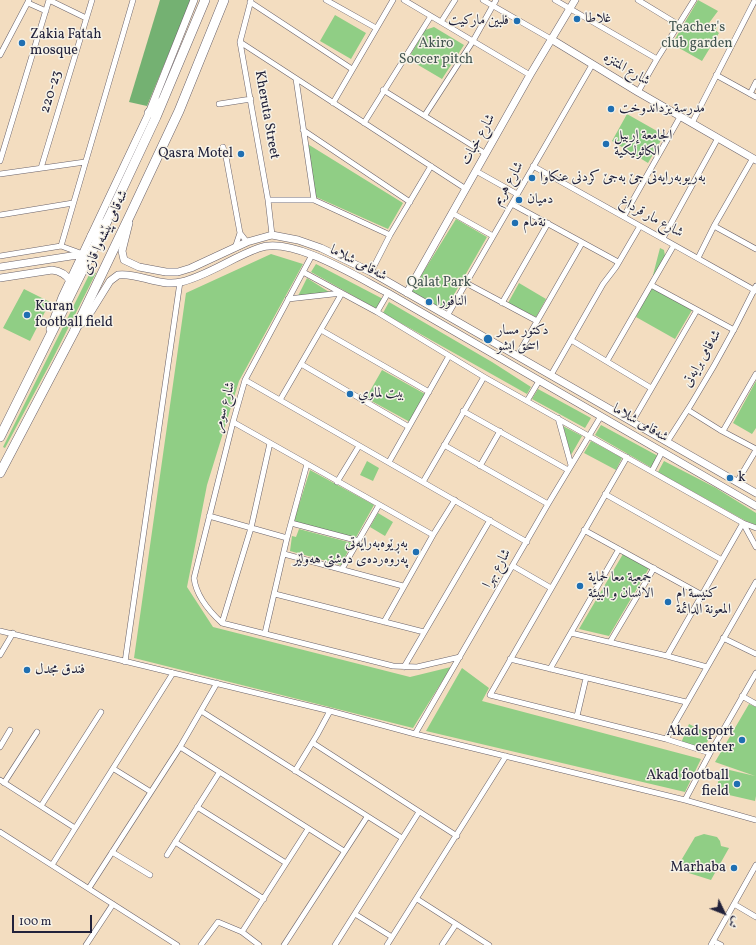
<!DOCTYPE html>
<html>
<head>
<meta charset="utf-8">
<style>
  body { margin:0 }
  #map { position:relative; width:756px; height:945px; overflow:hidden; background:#f3ddc0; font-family:Vollkorn,Amiri,serif }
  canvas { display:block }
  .north { position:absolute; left:704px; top:893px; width:40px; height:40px; -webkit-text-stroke:3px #f7f3e8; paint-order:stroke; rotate:133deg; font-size:11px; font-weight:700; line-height:16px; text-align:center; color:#22223b }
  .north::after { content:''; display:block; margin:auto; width:14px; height:18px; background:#22223b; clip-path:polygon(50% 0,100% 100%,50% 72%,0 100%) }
  .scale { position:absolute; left:12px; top:915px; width:80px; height:18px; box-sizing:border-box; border:2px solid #22223b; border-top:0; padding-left:5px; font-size:12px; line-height:14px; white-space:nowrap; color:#22223b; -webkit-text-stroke:3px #f7f3e8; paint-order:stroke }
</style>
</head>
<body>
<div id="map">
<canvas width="756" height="945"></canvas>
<div class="north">ش</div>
<div class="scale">100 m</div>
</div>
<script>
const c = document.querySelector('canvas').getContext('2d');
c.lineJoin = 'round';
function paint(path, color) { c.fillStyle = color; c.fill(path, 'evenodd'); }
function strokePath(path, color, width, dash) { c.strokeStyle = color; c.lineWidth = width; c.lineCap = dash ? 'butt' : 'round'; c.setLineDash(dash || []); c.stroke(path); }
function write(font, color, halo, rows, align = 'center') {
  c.font = font + ' Vollkorn,Amiri,serif'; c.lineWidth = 3; c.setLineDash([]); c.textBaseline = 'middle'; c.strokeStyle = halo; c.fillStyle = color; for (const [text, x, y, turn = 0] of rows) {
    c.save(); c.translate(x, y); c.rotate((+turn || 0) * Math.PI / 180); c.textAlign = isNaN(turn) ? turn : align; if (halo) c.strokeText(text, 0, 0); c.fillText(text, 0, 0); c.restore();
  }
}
const green = new Path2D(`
  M698 0 718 11 709 23 717 27 715 30 719 33 702 61 672 44Z
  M335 15 366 33 351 59 320 41Z
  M434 27 464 45 442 79 408 59 425 30Z
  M627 114 664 135 648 163 612 141Z
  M306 143 403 203 388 229 316 197Z
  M456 219 487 237 444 312 411 292Z
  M660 248 664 250 665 256 668 261 658 276 653 275Z
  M271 254 303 264 239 381 207 485 187 587 213 627 410 677 451 667 413 728 134 658 186 293Z
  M316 264 383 299 377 309 311 272Z
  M91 271 96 273 52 360 5 448 3 447Z
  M307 278 329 292 298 296Z
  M519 283 546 299 536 317 508 303Z
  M651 287 692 310 675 339 636 317Z
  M24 289 50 302 30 341 3 328Z
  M389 302 492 362 531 387 527 394 383 313Z
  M382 370 425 394 410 422 366 398Z
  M756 381V428L752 434 733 423Z
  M538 389 591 418 585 428 532 399Z
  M601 425 658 456 652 468 595 435Z
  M563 426 582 436 571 455Z
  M591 441 622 458 616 470 584 453Z
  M367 461 379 468 373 481 360 475Z
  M664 461 716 488 756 513V525L744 520 658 472Z
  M310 470 374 505 354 541 293 524Z
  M378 513 393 522 385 536 370 527Z
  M299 529 352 543 341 565 290 551 292 536 296 537Z
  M623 554 649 568 609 636 579 629Z
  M462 668 489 688 482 701 701 759 685 792 426 731Z
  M749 704 756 707V796L755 801 716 792 721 768 755 776 715 762Z
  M689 724 711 735 704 748 681 743Z
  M704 834 717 837 720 841 721 846 729 848 711 880 676 869 695 837Z`);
const forest = new Path2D(`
  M160 0H191L147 106 129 102Z`);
const street = new Path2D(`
  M251 0 240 42 268 200 272 235
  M326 0 376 28
  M404 0 530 75
  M483 0 551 39
  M555 0 657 59
  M638 0 679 25
  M250 2 352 69
  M28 3 46 11
  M441 22 455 0
  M240 42 466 189
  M0 55 29 0
  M716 75 756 97
  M296 79 314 200
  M383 90 486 154
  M638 92 657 59 694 0
  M750 94 756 82
  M333 103 393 0
  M219 104 251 99
  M425 115 473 41 496 0
  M364 123 431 16
  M692 123 754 2
  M303 130 410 202
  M223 147 226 157 240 233 247 242
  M0 161 49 0 86 18
  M533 166 756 291
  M41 168 92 0
  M476 171 517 194
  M0 174 85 162
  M268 200H314L390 235
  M512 204 618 262
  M452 213 493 236
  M0 215 73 203
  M624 216 680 117
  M714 226 756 249
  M663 238 718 138
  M61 246 133 0
  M235 248 240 233
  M312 255 245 380 233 422 194 578C196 595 210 612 222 623L393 666 417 667 460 657
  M0 256 61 246 83 254
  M698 258 714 226 753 158
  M303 272 377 312 484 377 743 523 756 528
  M371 272 390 235 431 166
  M466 283 537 321
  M651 285 734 330
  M502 303 548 223
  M377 312 388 293
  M447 316 592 65
  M321 330 429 392
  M571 340 651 388
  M517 356 582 243
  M607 361 674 245
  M301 364 409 427
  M551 375 603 284 616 267 640 226
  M245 380 527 542
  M280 400 342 293 288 299
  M527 401 539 381
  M688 410 720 430 756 449
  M463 411 568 470
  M558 418 571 465
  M233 422 433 535
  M632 422 697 310
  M723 431 756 374
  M667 442C700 392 730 340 756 286
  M444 445 548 504
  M627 457 490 695 666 739 710 753
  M389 462 449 356
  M480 466 500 431
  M652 471 662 452
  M337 482 359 446
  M423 482 484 377
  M737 482 756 450
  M605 494 722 560
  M209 516 287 538
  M291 523 359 541
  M584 530 702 595
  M284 554 403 586
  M513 566 551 588
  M342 569 379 505
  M275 594 424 632
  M384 622 433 535 455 500
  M222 623 251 528 270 443
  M0 631 330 711 415 734 685 800 756 820
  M265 633 287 538 307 464
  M571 633 667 656 707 667
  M723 638 756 654
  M610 642 654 568
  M0 655 13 633
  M667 656 743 523 756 547
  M510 659 686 702
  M125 662 180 282
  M404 667 490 520
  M550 669 619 549
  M742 696 756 704
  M201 711 402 838
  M577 716 586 678
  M415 734 548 504 601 416
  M666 739 756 582
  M313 743 457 836
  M0 747 10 730
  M180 747 344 851
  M114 769 151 792
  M295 771 317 735 330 711
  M0 780 75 828
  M4 783 37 732
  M685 800 710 753 756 673
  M41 806 101 712
  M197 807 286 863
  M0 832 177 945
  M175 842 264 899
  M112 852 150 875
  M167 855 219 773
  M52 865 173 673
  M89 888 180 747 217 683
  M417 899 489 945
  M734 904 756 917
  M355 914 392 937
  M242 932 308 829
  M713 941 721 945
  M86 945 113 904
  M201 945 218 922 242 932 259 945
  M284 945 367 817
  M335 945 419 812
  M387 945 506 756
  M442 945 456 924
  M711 945 756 865`);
const secondary = new Path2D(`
  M551 39 638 92 756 160
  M129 223 122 251 124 260 139 267 166 272H178L191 268 247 242 272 235 298 240 321 248 371 272 756 493
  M0 267 84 254
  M0 278 52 270C60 271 66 274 70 281
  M407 293 530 75 575 0
  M81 324 92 310 110 281 118 275C137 272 159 287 181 282 207 276 233 257 259 248 292 236 357 277 388 293L756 506
  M50 329 62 297 149 113 194 0`);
const highway = new Path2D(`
  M149 113 161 102
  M92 236 102 224
  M0 437 111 213 156 117 205 0
  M0 473 74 332 131 213 179 111 224 0`);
const markers = [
  [577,19,4,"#1f6fb2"],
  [517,21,4,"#1f6fb2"],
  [22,43,4,"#1f6fb2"],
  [611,109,4,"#1f6fb2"],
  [606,144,4,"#1f6fb2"],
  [241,154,4,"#1f6fb2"],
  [532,178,4,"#1f6fb2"],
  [519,200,4,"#1f6fb2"],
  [515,223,4,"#1f6fb2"],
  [429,302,4,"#1f6fb2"],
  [27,315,4,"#1f6fb2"],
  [488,339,5,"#1f6fb2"],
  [350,394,4,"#1f6fb2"],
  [730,478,4,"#1f6fb2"],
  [416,552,4,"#1f6fb2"],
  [580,586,4,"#1f6fb2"],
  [668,602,4,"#1f6fb2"],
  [27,670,4,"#1f6fb2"],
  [742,740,4,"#1f6fb2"],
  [737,784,4,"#1f6fb2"],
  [734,868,4,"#1f6fb2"]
];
const poiNames = [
  ["غلاطا",585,19],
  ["فلبين ماركيت",509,21,"right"],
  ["Zakia Fatah",30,35],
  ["mosque",30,51],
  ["مدرسة يزداندوخت",619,109],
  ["الجامعة إربيل",614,136],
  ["الكاثوليكية",614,152],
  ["Qasra Motel",233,154,"right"],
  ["بەریوبەرایەتی جێ بەجێ کردنی عنکاوا",540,178],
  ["دميان",527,200],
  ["نةمام",523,223],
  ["النافورا",437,302],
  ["Kuran",35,307],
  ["football field",35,323],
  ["دكتور مسار",497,331],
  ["اسحق ايشو",497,347],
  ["بيت لماوي",358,394],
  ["k",738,478],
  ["بەڕێوەبەرایەتی",408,544,"right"],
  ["پەروەردەی دەشتی هەولێر",408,560,"right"],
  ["جمعية معا لحماية",588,578],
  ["الانسان و البيئة",588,594],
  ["كنيسة ام",676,594],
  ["المعونة الدائمة",676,610],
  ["فندق مجدل",35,670],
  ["Akad sport",734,732,"right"],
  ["center",734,748,"right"],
  ["Akad football",729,776,"right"],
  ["field",729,792,"right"],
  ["Marhaba",726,868,"right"]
];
const parkNames = [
  ["Teacher's",697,28],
  ["club garden",697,44],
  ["Akiro",436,44],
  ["Soccer pitch",436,60],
  ["Qalat Park",439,283]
];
const streetNames = [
  ["شارع المتنزه",626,70,31],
  ["220-23",52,92,-73],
  ["Kheruta Street",266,115,80],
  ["شارع خبات",479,140,-61],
  ["شارع هريم",509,184,-60],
  ["شارع مار قرداغ",651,218,29],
  ["شەقامی پێشەوا قازی",106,233,-65],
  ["شەقامی شلاما",358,264,27],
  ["شەقامی برایەتی",703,359,-60],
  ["شارع سومر",225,407,-74],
  ["شەقامی شلاما",640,424,30],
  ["شارع بهرا",498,569,-60]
];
paint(green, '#90ce85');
paint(forest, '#74b172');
strokePath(street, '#6b636a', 6);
strokePath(secondary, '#6b636a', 8);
strokePath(highway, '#6b636a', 10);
strokePath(street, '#fff', 5);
strokePath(secondary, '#fff', 7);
strokePath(highway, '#fff', 9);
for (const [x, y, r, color] of markers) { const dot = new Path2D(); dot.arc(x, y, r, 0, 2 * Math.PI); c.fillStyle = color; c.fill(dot); strokePath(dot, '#f7f3e8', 1.5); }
write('14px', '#22223b', '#f7f3e8', poiNames, 'left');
write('14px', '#435651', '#f7f3e8', parkNames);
write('14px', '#22223b', '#f7f3e8', streetNames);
</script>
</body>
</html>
